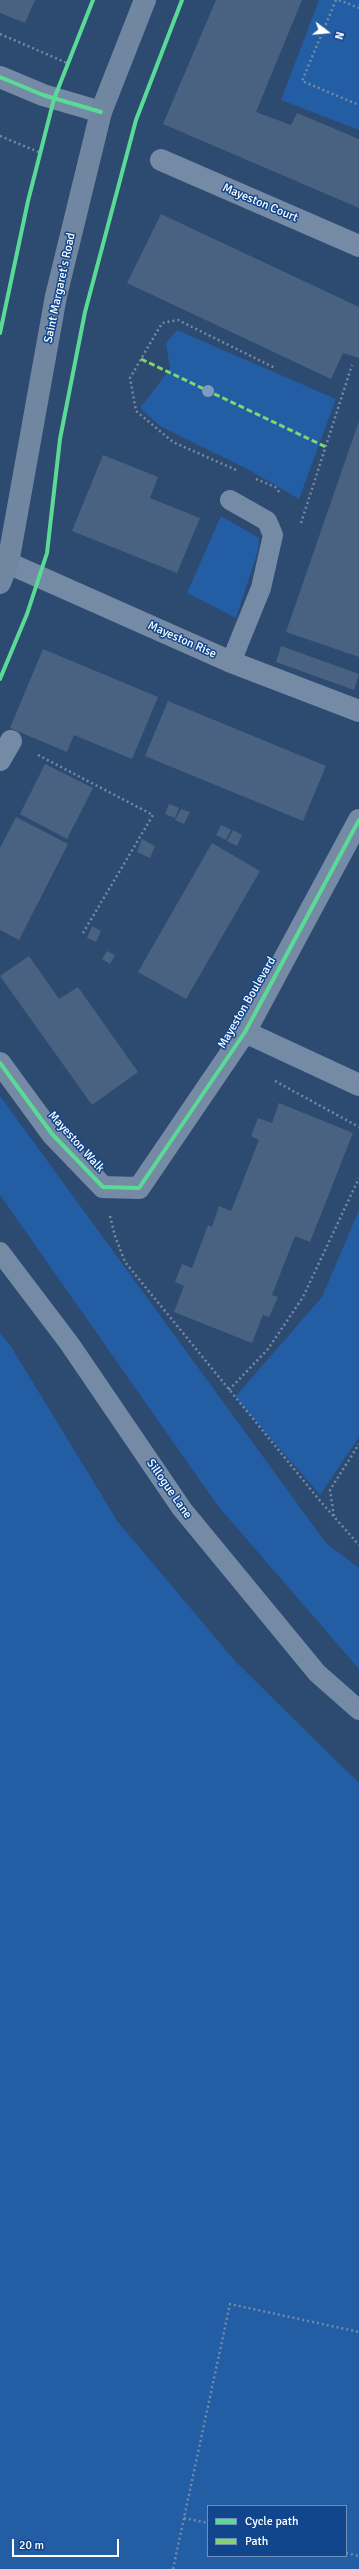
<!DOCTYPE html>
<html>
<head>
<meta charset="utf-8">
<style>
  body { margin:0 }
  #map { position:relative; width:359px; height:2569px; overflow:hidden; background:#2d4a71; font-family:Signika,sans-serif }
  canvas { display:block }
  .legend { position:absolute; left:207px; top:2505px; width:140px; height:52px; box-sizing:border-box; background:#11468d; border:1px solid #7090bb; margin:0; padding:5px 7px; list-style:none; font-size:12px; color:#fff }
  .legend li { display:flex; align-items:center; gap:8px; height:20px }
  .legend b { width:20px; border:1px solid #7090bb }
  .north { position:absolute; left:307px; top:12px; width:40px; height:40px; -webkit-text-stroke:3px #11468d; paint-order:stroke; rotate:106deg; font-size:11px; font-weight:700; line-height:16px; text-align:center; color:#fff }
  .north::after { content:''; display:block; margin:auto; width:14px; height:18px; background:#fff; clip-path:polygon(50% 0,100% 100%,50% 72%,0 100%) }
  .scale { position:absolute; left:12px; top:2539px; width:107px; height:18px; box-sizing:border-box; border:2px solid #fff; border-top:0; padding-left:5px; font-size:12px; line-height:14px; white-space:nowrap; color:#fff; -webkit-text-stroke:3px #11468d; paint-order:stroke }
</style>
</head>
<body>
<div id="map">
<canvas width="359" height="2569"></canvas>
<ul class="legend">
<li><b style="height:5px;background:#5adb95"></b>Cycle path</li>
<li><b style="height:5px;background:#7fd670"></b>Path</li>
</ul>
<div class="north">N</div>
<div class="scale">20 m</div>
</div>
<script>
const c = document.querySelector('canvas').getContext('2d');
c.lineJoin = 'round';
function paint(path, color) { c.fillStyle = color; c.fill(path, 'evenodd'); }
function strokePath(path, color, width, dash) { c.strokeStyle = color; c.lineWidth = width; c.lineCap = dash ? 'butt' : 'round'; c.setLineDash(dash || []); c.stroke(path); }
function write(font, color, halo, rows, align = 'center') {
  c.font = font + ' Signika,sans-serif'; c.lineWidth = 3; c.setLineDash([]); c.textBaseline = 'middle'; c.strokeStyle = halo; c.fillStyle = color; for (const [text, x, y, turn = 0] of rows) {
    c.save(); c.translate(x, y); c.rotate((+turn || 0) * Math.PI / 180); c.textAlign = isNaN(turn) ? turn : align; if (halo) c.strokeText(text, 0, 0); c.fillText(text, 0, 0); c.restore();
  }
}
const green = new Path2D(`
  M319 0H359V130L281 100Z
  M177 330 336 399 299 499 249 470 160 426 140 408 170 369 166 343Z
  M221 516 259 538 258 551 236 618 187 593Z
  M0 1096 326 1543 359 1568V1669L218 1506 0 1195Z
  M359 1210V1437L320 1495 235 1397 322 1297Z
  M0 1333 10 1345 118 1522 235 1661 359 1783V2569H0ZM208 2506H346V2556H208Z`);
const building = new Path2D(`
  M0 0H35L25 23 0 13Z
  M216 0H302L256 112 291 125 297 113 359 139V208L163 124Z
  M161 214 359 307V358L343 353 331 379 127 283Z
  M359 421V657L286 632Z
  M103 455 158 477 150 498 200 518 177 573 72 531Z
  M281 646 359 674 354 690 276 662Z
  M43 649 158 697 132 759 74 735 67 752 10 728Z
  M168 701 326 766 303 821 145 756Z
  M45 764 93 788 67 839 20 814Z
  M169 804 179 808 175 818 165 814Z
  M181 809 190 812 184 824 175 820Z
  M16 817 68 844 19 940 0 930V848Z
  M221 825 231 830 226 840 216 835Z
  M233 830 242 835 237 846 227 841Z
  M142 839 155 846 150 858 137 852Z
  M212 843 260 871 186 999 138 972Z
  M92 926 101 931 96 942 87 938Z
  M107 951 115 955 110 964 102 959Z
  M29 956 59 999 78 987 138 1072 92 1105 0 976Z
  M279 1103 353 1133 310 1242 295 1236 272 1295 278 1297 269 1317 263 1315 252 1343 174 1312 184 1286 175 1282 182 1264 192 1268 208 1225 212 1227 219 1206 231 1211 259 1140 251 1136 258 1118 272 1123Z`);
const path = new Path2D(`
  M336 0 302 81 359 105
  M339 0 359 8
  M0 34 67 63
  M0 136 41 153
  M236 470 173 442 136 411 130 378 162 323 178 320 275 368
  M256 479 275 487 280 493
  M301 523 352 365
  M38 755 153 815 83 933
  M275 1081 359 1127
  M110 1216 115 1236 125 1262 321 1502 359 1545
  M229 1390 268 1349 303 1297 359 1178
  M334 1516 330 1490 359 1444
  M184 2518 208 2523
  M346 2553 359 2556
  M173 2569 230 2304 359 2332`);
const service = new Path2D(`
  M230 500 267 521 273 535 261 588 231 662
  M0 1252 69 1343 182 1509 317 1673 359 1710`);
const minor = new Path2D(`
  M0 77 43 95 101 112
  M161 160 359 246
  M8 563 231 662 359 711
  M0 760 11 741
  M245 1032 359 1085
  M0 1063 52 1134 103 1187 139 1188 245 1032 359 820`);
const secondary = new Path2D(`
  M0 583 8 563 56 296 101 112 145 0`);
const quiet = new Path2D(`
  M141 359 326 447`);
const cycleway = new Path2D(`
  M0 77 43 95 101 112
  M0 333 28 201 54 99 93 0
  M0 679 27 614 47 553 60 439 85 312 136 120 182 0
  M0 1063 52 1134 103 1187 139 1188 245 1032 359 820`);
const trees = [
  [208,391]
];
const streetNames = [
  ["Mayeston Court",260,203,23],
  ["Saint Margaret's Road",60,288,-78],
  ["Mayeston Rise",182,640,24],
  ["Mayeston Boulevard",247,1003,-60],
  ["Mayeston Walk",76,1142,48],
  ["Sillogue Lane",169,1489,55]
];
paint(green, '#235da4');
paint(building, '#4a6281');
strokePath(path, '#748aa5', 2.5, [2, 3]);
strokePath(service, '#748aa5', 20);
strokePath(minor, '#748aa5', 22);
strokePath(secondary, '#7086a1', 22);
strokePath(quiet, '#7fd670', 3, [6, 3]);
strokePath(cycleway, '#5adb95', 4);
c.fillStyle = '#7e9abe';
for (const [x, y] of trees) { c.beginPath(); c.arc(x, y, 6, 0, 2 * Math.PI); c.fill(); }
write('12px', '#fff', '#11468d', streetNames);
</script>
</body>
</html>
